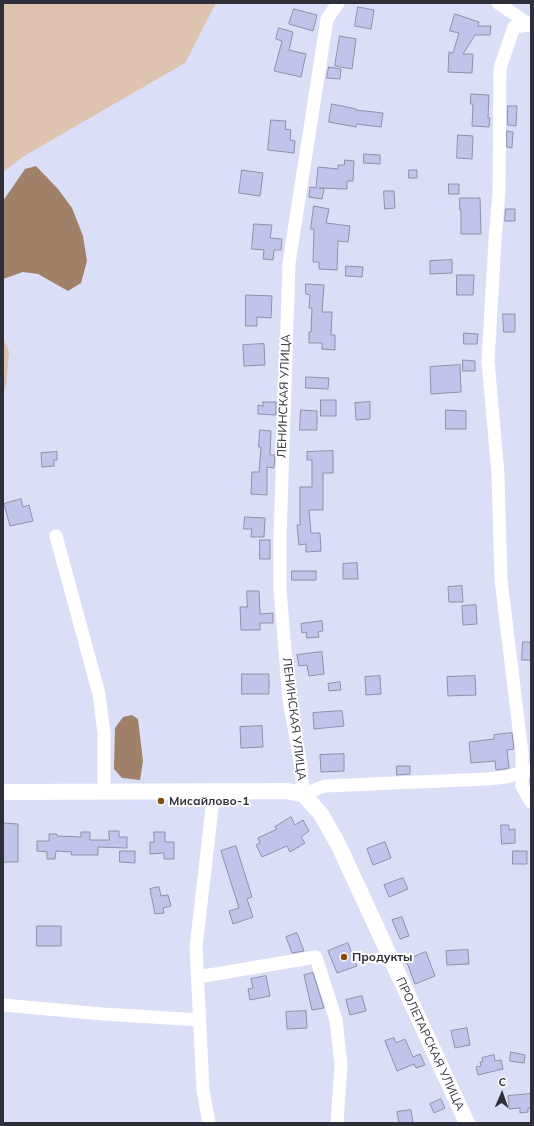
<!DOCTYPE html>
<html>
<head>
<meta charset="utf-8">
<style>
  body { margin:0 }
  #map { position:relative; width:534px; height:1126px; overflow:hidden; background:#dbdef7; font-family:Mulish,sans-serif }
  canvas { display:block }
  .frame { position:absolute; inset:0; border:4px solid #2e2f39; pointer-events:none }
  .north { position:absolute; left:482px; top:1074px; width:40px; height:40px; -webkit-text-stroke:3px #fff; paint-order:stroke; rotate:2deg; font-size:11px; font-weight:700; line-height:16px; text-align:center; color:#2e2f39 }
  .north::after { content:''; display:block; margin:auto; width:14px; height:18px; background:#2e2f39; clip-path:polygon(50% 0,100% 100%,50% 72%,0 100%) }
</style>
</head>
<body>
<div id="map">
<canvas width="534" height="1126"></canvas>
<div class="frame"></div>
<div class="north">С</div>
</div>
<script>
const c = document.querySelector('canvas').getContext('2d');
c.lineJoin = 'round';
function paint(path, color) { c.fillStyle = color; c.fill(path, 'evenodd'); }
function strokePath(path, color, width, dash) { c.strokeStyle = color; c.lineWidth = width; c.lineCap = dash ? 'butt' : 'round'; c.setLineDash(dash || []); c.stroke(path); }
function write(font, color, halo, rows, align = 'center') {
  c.font = font + ' Mulish,sans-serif'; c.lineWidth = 4; c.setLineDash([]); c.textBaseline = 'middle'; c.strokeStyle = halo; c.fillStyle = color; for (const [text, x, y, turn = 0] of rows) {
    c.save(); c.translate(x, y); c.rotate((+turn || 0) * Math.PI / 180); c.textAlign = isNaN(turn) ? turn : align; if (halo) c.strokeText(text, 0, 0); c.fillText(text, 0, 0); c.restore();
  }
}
const green = new Path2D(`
  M3 3H216L185 63 24 156 3 172Z
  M3 337 9 352 6 386 3 394Z`);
const water = new Path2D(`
  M36 166 58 189 72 208 83 236 87 261 81 283 68 291 38 274 23 272 3 279V201L25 169Z
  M132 715 138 719 143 761 140 780 122 778 114 769 115 728 123 717Z`);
const building = new Path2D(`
  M358 7 374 10 371 29 355 26Z
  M294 9 317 15 313 31 289 24Z
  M455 14 479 22 478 26H491L490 35H475L463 54H473L472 73 448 72 449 52 453 53 459 33 450 31Z
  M279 28 293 32 289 50 306 54 301 77 274 71 282 41 276 39Z
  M340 36 356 39 352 69 335 66Z
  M329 67 341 69 340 79 327 78Z
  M471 94 489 95 488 118H490L489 127 472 126 473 104H471Z
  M332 104 356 109V110L383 113 381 127 357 124 356 127 329 122Z
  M508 106H517L516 126 508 125Z
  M271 120 286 121 285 129 291 130 290 140 295 141 294 153 268 150Z
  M507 131 513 132 512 148 507 147Z
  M458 135 473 136 472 159 457 158Z
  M364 154 380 155V164L364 163Z
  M345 160 354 161 353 181H347V189L319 188 324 189 322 199 309 197 310 187 316 188 318 167 338 169V165H344Z
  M242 170 263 173 260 196 239 193Z
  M409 170H417V178H409Z
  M449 184H459V194H449Z
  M384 191H394L395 208 385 209Z
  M460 198H480L481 234H461V210H460Z
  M314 206 329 209 326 223 350 226 348 242 338 241 337 270 319 269V262H313L314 229H311Z
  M506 209H515V221H505Z
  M254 224 272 225 270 238 282 239 281 250H274L273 260 263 259 264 250 252 249Z
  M452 260V273L430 274V261Z
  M346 266 363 267 362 277 346 276Z
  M457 275H474L473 295H457Z
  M306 284 324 285 322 312H332L331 335H335V350L322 349V343H309V332H311L312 308H309L310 295 306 294Z
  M246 295 272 296 271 318 257 317V326H246Z
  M503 314H515V332H504Z
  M464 333 478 334 477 344H464Z
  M264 344 265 365 244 366 243 345Z
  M463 360 475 361V371H463Z
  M460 365 461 392 431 394 430 367Z
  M306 377 329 378 328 389 306 388Z
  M321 400H336V416H321Z
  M263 402H276V415L258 414V405L263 406Z
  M370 402V419L356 420 355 403Z
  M301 410 317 411V430H300Z
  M446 410 466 411V429H446Z
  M260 430 271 431 270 455H275L274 468 267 467V495L251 494 252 472H259L261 447H259Z
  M333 451V473H323V510H309L311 533H320L321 551 306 552V544L299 545 297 525H300V487H312V460H307V452Z
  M57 452V460H54V466L42 467 41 453Z
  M21 499 23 507 29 505 33 521 10 526 4 504Z
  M245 517 265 518 264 537H251L252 529H244Z
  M260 540H270V559H260Z
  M357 563 358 579H343V564Z
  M292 571H316V580H292Z
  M462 586 463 602H449L448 587Z
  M247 591H259L260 614 273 613V623H260V630H241L240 607H247Z
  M476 605 477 624 463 625 462 606Z
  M322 621 323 631 318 632 319 637 307 638 306 632 302 633 301 624Z
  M523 642H531V660H522Z
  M322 652 324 674 309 676 307 665 299 666 297 655Z
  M242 674H269V694H242Z
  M380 676 381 694 366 695 365 677Z
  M475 676 476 695 448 696 447 677Z
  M340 682 341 690 329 691 328 684Z
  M342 711 344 726 314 729 313 713Z
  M262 726 263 747 241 748 240 727Z
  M512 733 514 749 507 750 509 768 496 770 495 761 471 763 469 742 494 739V735Z
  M344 754V771L321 772 320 755Z
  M397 766H410V774L397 775Z
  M291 817 295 825 303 820 309 831 301 837 305 843 290 852 287 846 262 857 256 845 260 843 258 838 277 829 275 827Z
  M3 823 18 824V862H3Z
  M501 825H509V830L515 829V843L502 844Z
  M109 831H119V837H127V848L98 847V855H71L72 852 56 851 55 859H47V852L37 851V841H49V834H57V836L81 837V832H90V840H109Z
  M154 832H165V842H174V859H164V853L150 854V842H154Z
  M385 842 391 858 373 865 367 849Z
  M236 846 252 897 247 899 253 917 233 924 229 911 239 908 221 851Z
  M120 851H135V863L120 862Z
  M513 851H527V864H513Z
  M403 878 408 889 389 897 384 885Z
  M159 887 161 896 168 895 171 906 163 908 164 913 155 914 150 889Z
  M402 917 409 936 400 939 392 920Z
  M37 926H61V946H37Z
  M297 933 304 951 292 953 286 937Z
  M348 943 357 966 337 973 328 951Z
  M468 950 469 964 447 965 446 951Z
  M426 952 435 976 415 984 406 960Z
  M313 973 324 1008 312 1010 304 975Z
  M266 976 270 996 250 1000 248 989 253 988 251 979Z
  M362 996 366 1011 350 1015 346 1000Z
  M306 1011 307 1028 287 1029 286 1012Z
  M467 1028 470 1045 455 1048 451 1031Z
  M394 1038 396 1043 405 1039 413 1057 420 1054 425 1065 416 1068 414 1064 397 1071 385 1041Z
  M511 1052 525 1055 524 1063 510 1061Z
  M494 1055 495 1061 501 1060 503 1069 478 1075 476 1067 481 1066 480 1062H483L482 1058Z
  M531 1094V1108H528V1112L520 1113V1108L509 1109 508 1096Z
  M441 1099 445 1108 434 1113 430 1104Z
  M411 1110 413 1123H399L397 1112Z`);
const minor = new Path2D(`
  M338 3 327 19 289 263 280 537V589L289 700 301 766 303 794 325 786 487 779 506 777 531 770
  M498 3 531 26
  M531 22 529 25 514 27 500 68 499 192 495 240 488 361 498 474 501 580 522 753V786L531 802
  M56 536 99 694 104 733V792
  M198 977 316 957 336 1020 341 1065 337 1123
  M3 1005 103 1014 200 1020
  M209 1123 203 1090 196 947 214 791`);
const major = new Path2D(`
  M3 792 286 791 303 794 321 814 338 844 467 1123`);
const markers = [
  [161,801,4,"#884b0b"],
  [344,957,4,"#884b0b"]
];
const streetNames = [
  ["ЛЕНИНСКАЯ УЛИЦА",284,396,-88],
  ["ЛЕНИНСКАЯ УЛИЦА",294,719,83],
  ["ПРОЛЕТАРСКАЯ УЛИЦА",430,1044,65]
];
const poiNames = [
  ["Мисайлово-1",169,801],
  ["Продукты",352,957]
];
paint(green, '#ddc3b0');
paint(water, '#a08068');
paint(building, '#c1c4ea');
strokePath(building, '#8e90a7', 1);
strokePath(minor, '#fff', 13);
strokePath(major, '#fff', 16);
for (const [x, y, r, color] of markers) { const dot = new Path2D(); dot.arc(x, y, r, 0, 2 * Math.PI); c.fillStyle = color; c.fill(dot); strokePath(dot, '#fff', 1.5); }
write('12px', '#2e2f39', '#fff', streetNames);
write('bold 12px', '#2e2f39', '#fff', poiNames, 'left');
</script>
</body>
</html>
